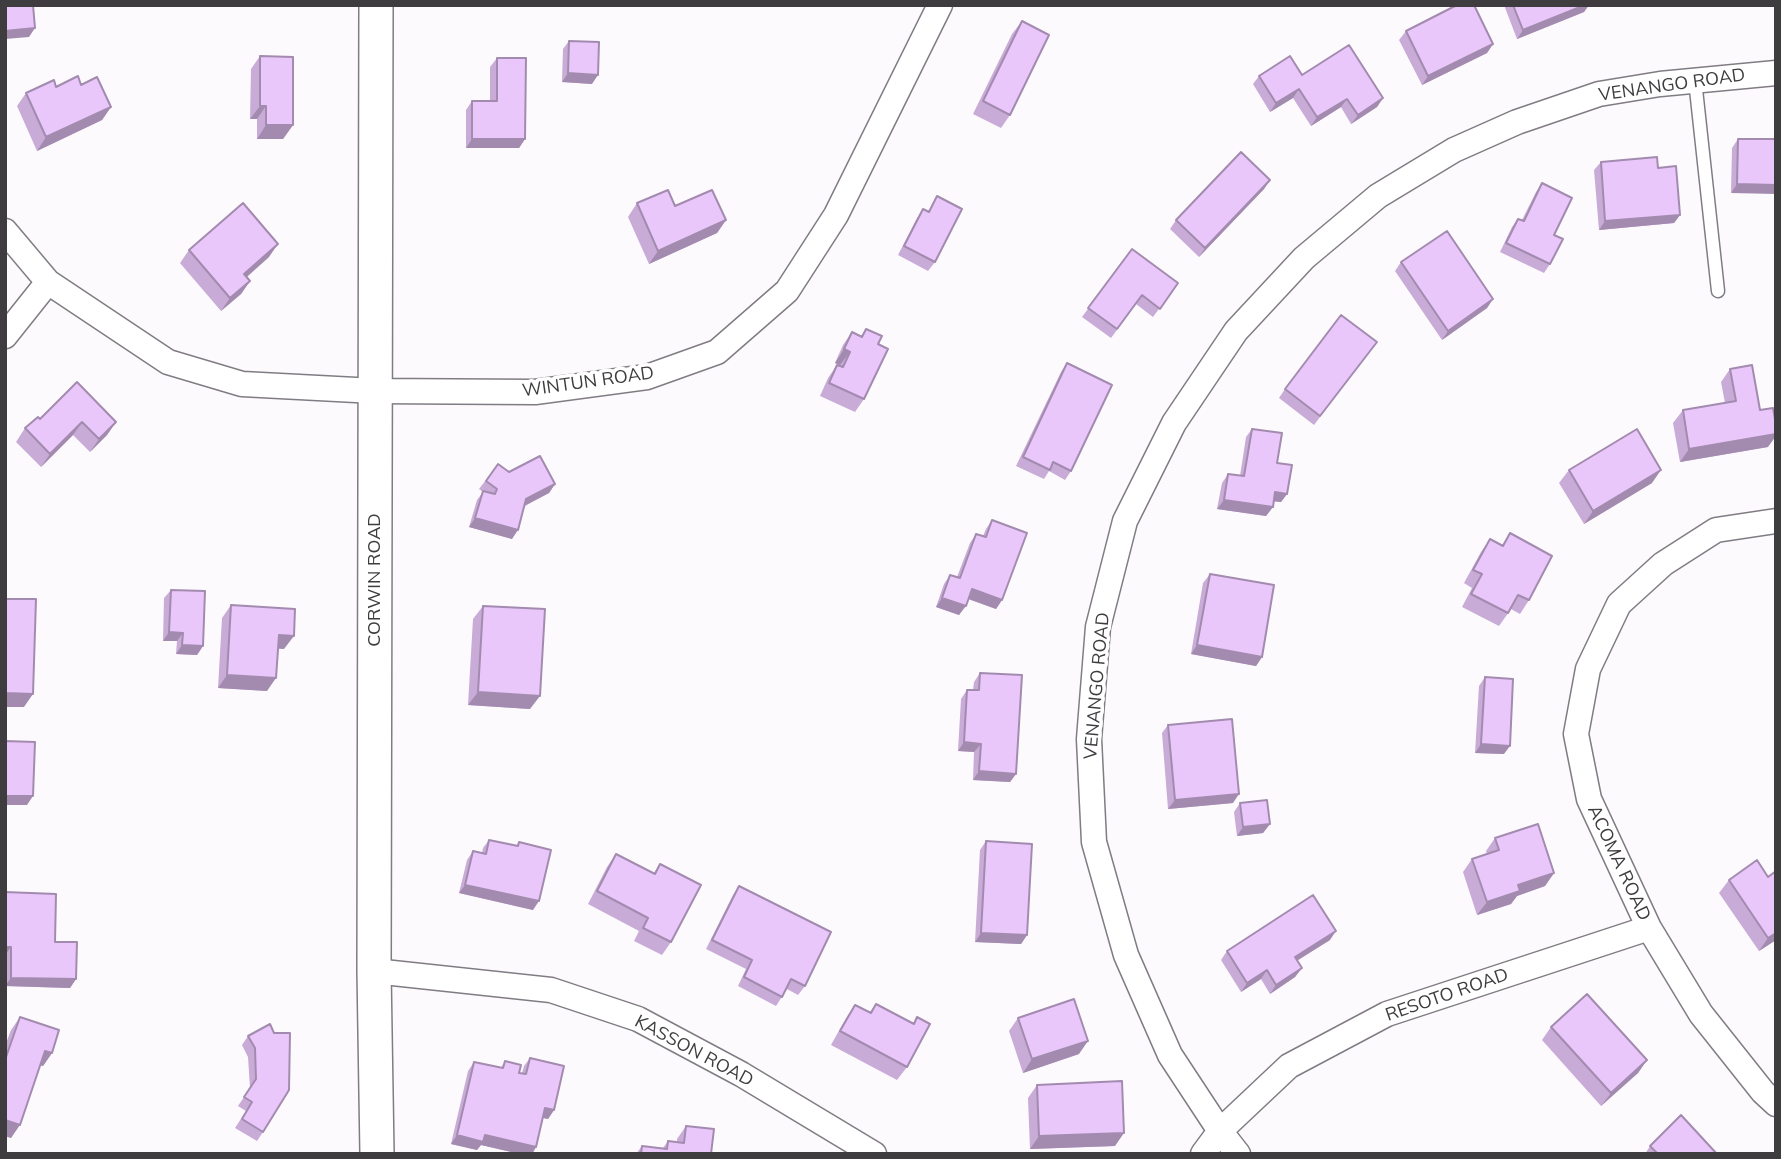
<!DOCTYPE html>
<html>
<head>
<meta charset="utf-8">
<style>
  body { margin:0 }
  #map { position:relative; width:1781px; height:1159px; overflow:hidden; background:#fdfafe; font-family:Mulish,sans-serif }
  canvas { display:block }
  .frame { position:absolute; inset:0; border:7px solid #3e3c3f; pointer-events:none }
</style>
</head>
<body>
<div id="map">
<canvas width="1781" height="1159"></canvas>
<div class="frame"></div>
</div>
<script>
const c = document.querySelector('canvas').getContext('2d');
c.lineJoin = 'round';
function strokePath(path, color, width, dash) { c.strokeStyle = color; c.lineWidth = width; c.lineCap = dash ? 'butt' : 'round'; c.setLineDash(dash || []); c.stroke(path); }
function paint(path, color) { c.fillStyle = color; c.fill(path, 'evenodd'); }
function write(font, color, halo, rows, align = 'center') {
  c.font = font + ' Mulish,sans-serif'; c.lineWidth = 7; c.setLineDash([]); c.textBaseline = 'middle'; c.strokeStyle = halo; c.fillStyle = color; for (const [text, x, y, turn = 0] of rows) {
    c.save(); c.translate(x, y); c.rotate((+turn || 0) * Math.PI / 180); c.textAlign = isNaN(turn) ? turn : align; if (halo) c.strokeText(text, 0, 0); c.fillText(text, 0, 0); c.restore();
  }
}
const lane = new Path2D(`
  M1695 80 1718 291`);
const street = new Path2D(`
  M5 231 48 282 168 362 242 384 375 391 535 392 647 377 717 352 787 291 836 215 940 5
  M5 336 48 282
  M1776 521 1716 530 1663 564 1619 604 1588 669 1576 734 1589 799 1649 928 1701 1014 1763 1092 1776 1104
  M374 971 551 990 638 1019 741 1074 874 1154
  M1203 1154 1220 1131 1289 1066 1387 1014 1649 928
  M1238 1154 1220 1131 1170 1055 1126 955 1094 842 1089 739 1098 627 1125 521 1174 423 1236 331 1304 258 1378 196 1454 150 1517 122 1599 94 1660 84 1776 73`);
const secondary = new Path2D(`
  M376 5 374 971 377 1154`);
const wall = new Path2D(`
  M1504 5H1589L1584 12 1517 39Z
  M1022 21 1010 115 1001 128 973 114 1012 34Z
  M1406 31 1493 44 1487 53 1422 85 1399 40Z
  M569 41 592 84 562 82 563 49Z
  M260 56 293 125 283 139H257V119H250L251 69Z
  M497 58 525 139 519 148H466V110L472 101H490V67Z
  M1302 75 1383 98 1377 107 1351 124 1341 107 1311 126 1293 98 1270 112 1253 84 1259 76Z
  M81 85 111 107 102 120 37 151 17 106 26 93 56 87Z
  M1738 139H1776L1731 193 1732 148Z
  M1601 162 1658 168 1680 215 1674 223 1599 230 1594 170Z
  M1270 180 1264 189 1199 257 1170 229 1176 220Z
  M1542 183 1554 235 1550 264 1544 273 1500 252 1512 227 1518 219 1522 220 1536 192Z
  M937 196 935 262 928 271 898 255 917 218 923 209 928 212Z
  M637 203 726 220 717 233 649 264 628 217Z
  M1132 249 1178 283 1153 317 1136 304 1111 338 1082 317Z
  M189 250 269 257 247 277 250 281 241 294 221 311 180 263Z
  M1401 262 1493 299 1487 308 1442 340 1395 271Z
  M866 329 878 344 864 399 855 412 820 396 828 378 837 365 840 366V365L835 363 843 345 852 332 861 336Z
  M1370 351 1314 425 1279 398 1285 389Z
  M1067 363 1071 471 1065 480 1049 471 1044 479 1016 466 1061 372Z
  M1730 369 1760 410 1768 447 1680 462 1673 423 1683 410 1725 403 1721 382Z
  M40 419 116 422 107 435 90 452 73 435 41 467 16 442 25 428Z
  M1252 429 1277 463 1287 494 1281 502 1274 501 1273 507 1266 516 1217 509 1222 483 1228 474 1240 476 1246 437Z
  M498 464 509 472 555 484 549 493 525 506 512 539 469 527 477 500 483 492 479 489Z
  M1569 470 1652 483 1584 524 1559 483Z
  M992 520 1002 600 996 609 968 599 959 615 936 607 944 584 950 575 957 577 970 543 976 534 983 536 986 529Z
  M1510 533 1529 600 1520 614 1511 609 1499 626 1462 607 1472 588 1464 583 1481 552 1490 539 1502 545Z
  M1210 574 1262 657 1256 666 1191 654 1203 583Z
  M171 590 203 646 197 655 176 654 177 641H163L164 598Z
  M231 605 284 649 278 648 267 691 218 688 222 618Z
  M483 606 530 709 468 705 473 619Z
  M980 673 1016 774 1010 782 973 780 974 752 958 751 961 699 967 690H973L974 682Z
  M1485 677 1504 754 1475 753 1479 686Z
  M1168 725 1233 803 1168 809 1162 733Z
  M1240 803 1270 824 1263 833 1237 836 1234 812Z
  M1495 838 1554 873 1545 886 1517 896 1511 904 1477 915 1463 872 1472 859 1487 854 1486 851Z
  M489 840 516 846 519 842 533 910 459 893 467 860 473 851 482 853 483 848Z
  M986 841 1027 935 1021 944 975 942 980 850Z
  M616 854 653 874 660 864 671 942 662 955 634 941 639 931 588 904 607 867Z
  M1729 880 1776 940 1759 951 1719 893Z
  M739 886 805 986 798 995 787 989 776 1006 738 986 746 969 706 949 733 895Z
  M5 892 55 942 76 979 70 988 5 986Z
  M1330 940 1297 961 1302 968 1295 977 1270 994 1261 979 1241 992 1221 960 1227 951Z
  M876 1004 913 1024 917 1017 907 1067 897 1080 831 1045 846 1018 855 1005 869 1013Z
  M20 1017 52 1053 43 1066 40 1065 11 1138 5 1136V1046L11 1030Z
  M1018 1018 1079 1054 1023 1073 1009 1031Z
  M270 1024 263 1132 257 1141 235 1128 246 1111 238 1106 250 1088 248 1057 242 1045 248 1036Z
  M1551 1027 1647 1060 1638 1073 1601 1106 1542 1040Z
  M530 1058 554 1110 548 1119 543 1118 536 1147 532 1154H520L481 1145 477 1150 451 1144 468 1071 474 1062 501 1068 505 1061 519 1073H522L524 1066Z
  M1037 1085 1115 1146 1030 1149 1028 1098Z
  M686 1126 711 1154H636L642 1146 663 1148 668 1141 677 1142V1139Z
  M1650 1146 1717 1154H1645Z`);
const shadedWall = new Path2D(`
  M1585 5H1589L1584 12 1517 39 1523 30Z
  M35 28 29 37 5 39V31Z
  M1493 44 1487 53 1422 85 1428 76Z
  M568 73 598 75 592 84 562 82Z
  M1299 89 1293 98 1270 112 1276 103Z
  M1383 98 1377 107 1351 124 1358 115Z
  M1347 99 1341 107 1311 126 1317 117Z
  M260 106H266L257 119H250Z
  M111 107 102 120 37 151 46 137Z
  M266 125H293L283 139H257Z
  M472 139H525L519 148H466Z
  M1270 180 1264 189 1199 257 1205 248Z
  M1737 184 1776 185V194L1731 193Z
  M1680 215 1674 223 1599 230 1605 221Z
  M726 220 717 233 649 264 658 251Z
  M278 244 269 257 235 287 244 274Z
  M250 281 241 294 221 311 230 298Z
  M1493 299 1487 308 1442 340 1448 331Z
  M844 349 850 352 840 365 835 363Z
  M82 422 73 435 41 467 50 454Z
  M116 422 107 435 90 452 99 439Z
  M1776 434V436L1768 447 1680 462 1689 449Z
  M1661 470 1652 483 1584 524 1593 511Z
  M555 484 549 493 520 508 526 499Z
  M1275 492 1287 494 1281 502 1269 501Z
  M1224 500 1273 507 1266 516 1217 509Z
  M475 518 518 530 512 539 469 527Z
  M972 589 1002 600 996 609 966 598Z
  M942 598 966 606 959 615 936 607Z
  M169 632 183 633 177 641H163Z
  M279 635 294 636 284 649 270 648Z
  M182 645 203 646 197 655 176 654Z
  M1197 645 1262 657 1256 666 1191 654Z
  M227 675 276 678 267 691 218 688Z
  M478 692 540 696 530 709 468 705Z
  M5 693 33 694 24 707H5Z
  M964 742 981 744 974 752 958 751Z
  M1481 744 1510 746 1504 754 1475 753Z
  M979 771 1016 774 1010 782 973 780Z
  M1239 794 1233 803 1168 809 1175 800Z
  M5 796H33L27 805H5Z
  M1270 824 1263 833 1237 836 1243 827Z
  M1554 873 1545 886 1517 896 1511 904 1477 915 1487 902 1518 885Z
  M465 885 539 901 533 910 459 893Z
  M1336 931 1330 940 1288 966 1295 957Z
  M981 933 1027 935 1021 944 975 942Z
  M1776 933V940L1759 951 1768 938Z
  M5 947H11L5 955Z
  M1302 968 1295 977 1270 994 1276 985Z
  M1267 970 1261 979 1241 992 1247 983Z
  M11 978 76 979 70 988 5 986Z
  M1088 1041 1079 1054 1023 1073 1032 1059Z
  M45 1051 52 1053 43 1066 36 1064Z
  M1647 1060 1638 1073 1601 1106 1611 1093Z
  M545 1108 554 1110 548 1119 539 1117Z
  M5 1120 20 1125 11 1138 5 1136Z
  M1124 1133 1115 1146 1030 1149 1039 1136Z
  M457 1135H485L536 1147 532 1154H520L481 1145 477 1150 451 1144Z`);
const building = new Path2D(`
  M5 5H33L35 28 5 31Z
  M1457 5H1474L1493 44 1428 76 1406 31Z
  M1513 5H1585L1523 30Z
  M1022 21 1049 35 1010 115 983 101Z
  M569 41 599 42 598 75 568 73Z
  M1349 45 1383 98 1358 115 1347 99 1317 117 1299 89 1276 103 1259 76 1290 56 1302 75Z
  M260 56 293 57V125H266V106H260Z
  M497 58H526L525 139H472V101H497Z
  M78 76 81 85 97 77 111 107 46 137 26 93 54 80 56 87Z
  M1738 139H1776V185L1737 184Z
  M1241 152 1270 180 1205 248 1176 220Z
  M1657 157 1658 168 1676 166 1680 215 1605 221 1601 162Z
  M1542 183 1572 198 1554 235 1563 239 1550 264 1506 243 1518 219 1524 221Z
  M668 190 675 206 712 190 726 220 658 251 637 203Z
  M937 196 962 209 935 262 904 246 923 209 929 212Z
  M243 203 278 244 244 274 250 281 230 298 189 250Z
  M1447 231 1493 299 1448 331 1401 262Z
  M1132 249 1178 283 1160 309 1142 295 1117 329 1088 308Z
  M1341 315 1377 342 1320 416 1285 389Z
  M866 329 882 336 878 344 888 349 864 399 829 383 837 365 843 367 850 352 844 349 852 332 862 337Z
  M1067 363 1112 385 1071 471 1053 462 1050 470 1023 457Z
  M1752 365 1760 410 1773 408 1776 425V434L1689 449 1683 410 1736 401 1730 369Z
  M77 382 116 422 99 439 82 422 50 454 25 428 38 417 40 419Z
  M1252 429 1282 433 1277 463 1292 465 1287 494 1275 492 1273 507 1224 500 1228 474 1244 476Z
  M1637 429 1661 470 1593 511 1569 470Z
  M540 456 555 484 526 499 518 530 475 518 483 491 495 494 497 489 486 481 498 464 509 472Z
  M992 520 1027 533 1002 600 972 589 966 606 942 598 950 575 960 578 976 534 986 537Z
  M1510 533 1552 556 1529 600 1518 595 1508 613 1471 594 1482 574 1473 570 1490 539 1503 546Z
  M1210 574 1274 585 1262 657 1197 645Z
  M171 590 205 591 203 646 182 645 183 633 169 632Z
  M5 599H36L33 694 5 693Z
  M231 605 295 609 294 636 279 635 276 678 227 675Z
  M483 606 545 609 540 696 478 692Z
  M980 673 1022 675 1016 774 979 771 981 744 964 742 967 690H979Z
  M1485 677 1513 679 1510 746 1481 744Z
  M1232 719 1239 794 1175 800 1168 725Z
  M5 741 35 742 33 796H5Z
  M1267 800 1270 824 1243 827 1240 803Z
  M1538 824 1554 873 1518 885 1520 891 1487 902 1472 859 1499 850 1495 838Z
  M489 840 518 846 519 842 551 850 539 901 465 885 473 851 486 854Z
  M986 841 1032 844 1027 935 981 933Z
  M616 854 655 874 660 864 701 885 671 942 643 928 648 918 597 891Z
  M1757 860 1768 877 1776 871V933L1768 938 1729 880Z
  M739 886 831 932 805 986 791 979 782 997 744 977 752 960 712 940Z
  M5 892 56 894 55 942H77L76 979 11 978V947H5Z
  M1313 895 1336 931 1295 957 1302 968 1276 985 1267 970 1247 983 1227 951Z
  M1587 994 1647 1060 1611 1093 1551 1027Z
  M1074 999 1088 1041 1032 1059 1018 1018Z
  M876 1004 914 1024 917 1017 930 1024 907 1067 840 1031 855 1005 871 1013Z
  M20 1017 59 1030 52 1053 45 1051 20 1125 5 1120V1060Z
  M270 1024 274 1033H290L289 1090 263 1132 242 1119 252 1102 244 1097 256 1079 255 1048 248 1036Z
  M530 1058 564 1066 554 1110 545 1108 536 1147 485 1135 483 1142 457 1135 474 1062 503 1068 505 1061 521 1065 519 1073 526 1074Z
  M1122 1081 1124 1133 1039 1136 1037 1085Z
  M1681 1115 1717 1154H1658L1650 1146Z
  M686 1126 714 1129 711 1154H641L642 1146 667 1149 668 1141 684 1143Z`);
const streetNames = [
  ["VENANGO ROAD",1672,85,-8],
  ["WINTUN ROAD",588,382,-8],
  ["CORWIN ROAD",375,580,-90],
  ["VENANGO ROAD",1097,686,-85],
  ["ACOMA ROAD",1619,863,65],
  ["RESOTO ROAD",1447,995,-19],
  ["KASSON ROAD",694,1051,28]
];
strokePath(lane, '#807c83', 15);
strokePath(street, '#807c83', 27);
strokePath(secondary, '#807c83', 36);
strokePath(lane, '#fff', 12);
strokePath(street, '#fff', 24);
strokePath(secondary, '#fff', 33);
paint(wall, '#c8abd7');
paint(shadedWall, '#a38baf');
paint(building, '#e9c7fa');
strokePath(building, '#a38baf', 2);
write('18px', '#3e3c3f', '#fff', streetNames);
</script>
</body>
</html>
